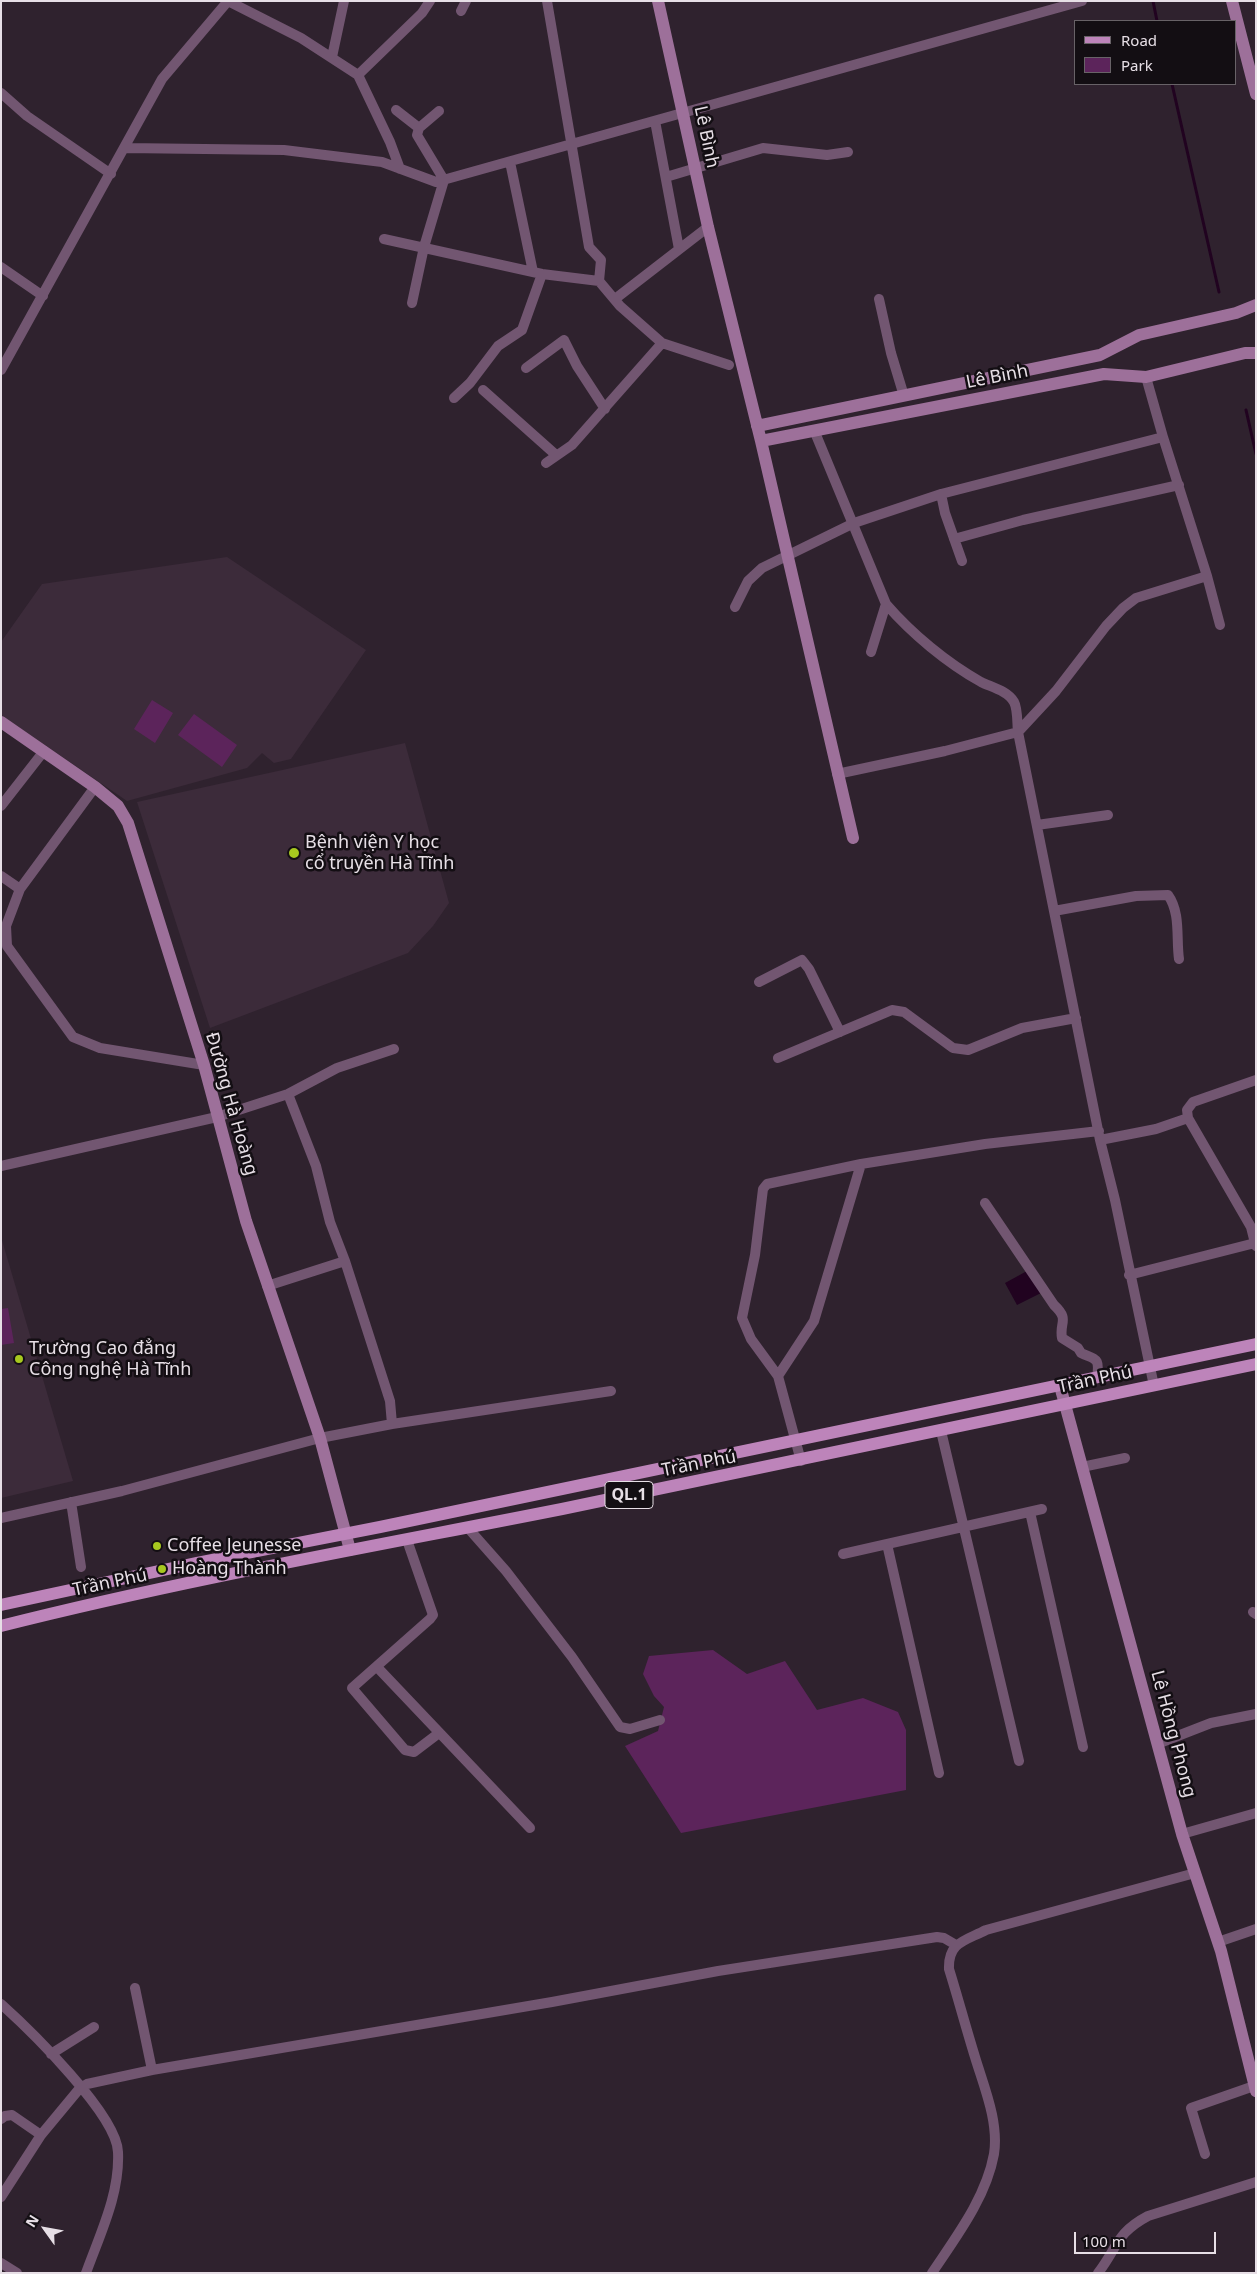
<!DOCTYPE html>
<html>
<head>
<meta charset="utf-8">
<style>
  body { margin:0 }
  #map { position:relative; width:1257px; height:2274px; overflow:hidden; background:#2f222e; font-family:"Noto Sans",sans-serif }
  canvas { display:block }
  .frame { position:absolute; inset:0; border:2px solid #e7dfe6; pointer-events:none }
  .legend { position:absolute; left:1074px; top:20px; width:162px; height:65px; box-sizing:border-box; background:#130e13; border:1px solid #686267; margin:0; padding:6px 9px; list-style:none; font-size:15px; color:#e7dfe6 }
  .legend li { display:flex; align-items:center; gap:10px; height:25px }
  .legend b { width:25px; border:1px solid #686267 }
  .north { position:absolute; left:20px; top:2204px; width:50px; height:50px; -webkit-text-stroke:4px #130e13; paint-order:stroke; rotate:302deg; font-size:14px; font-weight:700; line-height:20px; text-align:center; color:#e7dfe6 }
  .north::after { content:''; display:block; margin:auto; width:18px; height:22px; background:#e7dfe6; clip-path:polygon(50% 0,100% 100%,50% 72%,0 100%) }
  .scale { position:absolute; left:1074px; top:2232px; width:142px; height:22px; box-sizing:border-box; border:2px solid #e7dfe6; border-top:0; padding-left:6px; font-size:15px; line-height:18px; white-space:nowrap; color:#e7dfe6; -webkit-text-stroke:4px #130e13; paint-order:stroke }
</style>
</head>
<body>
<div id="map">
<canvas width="1257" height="2274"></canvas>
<div class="frame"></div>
<ul class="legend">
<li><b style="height:6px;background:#bd84ba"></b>Road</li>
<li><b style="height:14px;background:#5c245b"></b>Park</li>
</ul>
<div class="north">N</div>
<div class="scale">100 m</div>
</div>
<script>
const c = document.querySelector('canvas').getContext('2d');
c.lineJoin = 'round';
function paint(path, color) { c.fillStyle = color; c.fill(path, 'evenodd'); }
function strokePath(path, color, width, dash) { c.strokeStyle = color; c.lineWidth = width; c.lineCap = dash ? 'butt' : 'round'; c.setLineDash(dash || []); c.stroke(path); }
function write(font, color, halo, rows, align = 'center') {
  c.font = font + ' "Noto Sans",sans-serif'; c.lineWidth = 5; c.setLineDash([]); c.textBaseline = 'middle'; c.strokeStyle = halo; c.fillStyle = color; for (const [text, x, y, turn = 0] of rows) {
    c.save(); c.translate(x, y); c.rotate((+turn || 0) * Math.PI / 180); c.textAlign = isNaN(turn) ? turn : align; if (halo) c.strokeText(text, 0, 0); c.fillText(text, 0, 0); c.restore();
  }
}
const built = new Path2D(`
  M227 557 366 650 291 759 274 763 262 753 247 768 127 801 1 715V642L42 584Z
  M405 743 449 903 433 926 408 953 210 1028 137 802Z
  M1 1237 73 1481 1 1498Z`);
const green = new Path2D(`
  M152 700 173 713 155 743 134 729Z
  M194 714 237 745 222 767 178 735Z
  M8 1308 14 1343 1 1345V1309Z
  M713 1650 747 1674 785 1661 817 1710 863 1698 898 1712 906 1730V1790L681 1833 625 1746 658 1731 664 1707 654 1696 643 1674 649 1656Z`);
const water = new Path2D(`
  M1027 1271 1041 1293 1017 1305 1005 1283Z`);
const stream = new Path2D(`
  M1153 1 1157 21
  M1172 84 1219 292
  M1246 410 1256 454`);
const street = new Path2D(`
  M228 1 301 38 358 75 390 142 400 169
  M547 1 589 247 601 260 599 281 620 306 662 343 729 365
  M461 11 466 1
  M332 57 344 1
  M358 75 422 13 430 1
  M1 93 27 116 111 174
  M396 110 419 128
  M655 121 679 249
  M125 148 284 150 382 162 436 182 1082 1
  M510 162 533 272
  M666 177 763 148 827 155 848 152
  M384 239 542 274 599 281
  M1 267 43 296
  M615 299 708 227
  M879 299 891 353 904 396
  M412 303 424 247 444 180 417 135 419 128 439 111
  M526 368 564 340 577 366 605 409
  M1 370 162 79 228 1
  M483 390 556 455
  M454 398 470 383 498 346 522 330 542 274
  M814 430 886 604C912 634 947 663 981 682 991 687 1008 691 1014 702 1018 709 1017 724 1018 732L945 751 837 774
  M1163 437 1207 576 1220 625
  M546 463 572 445 662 343
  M941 494 945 513 962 561
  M954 539 1023 520 1179 485
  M735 607 748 581 762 568 854 523 941 494 1163 437 1146 377
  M871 652 886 604
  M95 787 20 889 6 926 7 946 73 1037 100 1048 204 1065
  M1 806 44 751
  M1037 825 1108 815
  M1 876 20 889
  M1054 911 1136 896 1168 895C1181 913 1176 939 1179 959
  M759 982 802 960 809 969 840 1032
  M778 1058 892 1010 904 1012 953 1048 968 1050 1022 1028 1076 1018
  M288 1094 316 1166 330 1222 345 1261 390 1401 392 1424
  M1100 1140 1156 1129 1188 1118
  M1 1166 217 1117 288 1094 337 1068 394 1049
  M985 1203 1054 1305C1070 1320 1059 1322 1062 1338L1078 1348 1081 1353C1096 1360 1100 1357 1097 1378
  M1255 1243 1251 1227 1188 1118 1187 1110 1193 1102 1256 1080
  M1129 1275 1255 1243 1256 1246
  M267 1286 345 1261
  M778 1376 751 1339 742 1318 755 1255 763 1189 767 1184 861 1164
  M1154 1386 1115 1200 1100 1140 1018 732 1056 691 1106 626 1123 608 1136 598 1207 576
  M941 1431 1019 1761
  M801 1461 778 1376 814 1321 861 1164 985 1144 1099 1131
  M1082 1467 1125 1458
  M71 1502 81 1567
  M1030 1512 1083 1747
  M1 1518 122 1491 320 1438 392 1424 611 1391
  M468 1528 506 1571 572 1657 620 1727 630 1729 660 1720
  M407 1540 433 1615 430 1619 352 1688 405 1750 414 1752 439 1733
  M887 1544 939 1773
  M843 1554 1042 1509
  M1253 1612 1256 1614
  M377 1667 530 1828
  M1157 1744 1211 1723 1256 1714
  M1182 1834 1256 1813
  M1218 1942 1256 1929
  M1 2004C30 2030 117 2115 118 2152 120 2194 100 2234 86 2273
  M51 2054 94 2027
  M152 2070 552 2002 718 1971 937 1937 944 1938 956 1945
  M1 2119 5 2116 12 2115 41 2135
  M1205 2154 1191 2108 1254 2086
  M1 2197 41 2135 80 2088 87 2084 152 2070 135 1988
  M1 2263 17 2273
  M932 2273C956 2237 986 2198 994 2154 999 2122 984 2087 975 2057 966 2028 958 1998 949 1969 948 1942 965 1941 986 1930L1195 1873
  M1098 2273C1118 2247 1116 2233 1148 2216L1256 2182`);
const secondary = new Path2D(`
  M658 1 708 227 761 441 853 838
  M1232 1 1256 94
  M757 426 1100 355 1139 335 1236 313 1256 305
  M761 441 1104 374 1146 377 1245 353H1256
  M1 722 95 787 118 806 128 823 204 1065 246 1221 320 1438 350 1550
  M1060 1386 1182 1834 1221 1951 1256 2091`);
const primary = new Path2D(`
  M1 1605 196 1563 380 1527 1256 1344
  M1 1626C187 1579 375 1546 562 1509 794 1462 1025 1413 1256 1364`);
const markers = [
  [294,853,6,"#a7c81f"],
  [19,1359,5,"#a7c81f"],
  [157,1546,5,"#a7c81f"],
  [162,1569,5,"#a7c81f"]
];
const shields = [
  [629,1495,48]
];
const shieldNames = [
  ["QL.1",629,1495]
];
const streetNames = [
  ["Lê Bình",706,137,78],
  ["Lê Bình",997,377,-11],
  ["Đường Hà Hoàng",231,1104,74],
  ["Trần Phú",1095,1380,-12],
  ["Trần Phú",699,1464,-11],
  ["Trần Phú",110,1583,-12],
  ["Lê Hồng Phong",1173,1734,75]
];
const poiNames = [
  ["Bệnh viện Y học",305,843],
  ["cổ truyền Hà Tĩnh",305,864],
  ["Trường Cao đẳng",29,1349],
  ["Công nghệ Hà Tĩnh",29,1370],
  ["Coffee Jeunesse",167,1546],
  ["Hoàng Thành",172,1569]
];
paint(built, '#3c2b3a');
paint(green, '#5c245b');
paint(water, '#210320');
strokePath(stream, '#210320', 3);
strokePath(street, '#725671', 10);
strokePath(secondary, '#9d709a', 12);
strokePath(primary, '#bd84ba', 12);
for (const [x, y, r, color] of markers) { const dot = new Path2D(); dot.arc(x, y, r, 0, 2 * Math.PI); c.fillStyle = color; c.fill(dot); strokePath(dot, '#130e13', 2); }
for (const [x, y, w] of shields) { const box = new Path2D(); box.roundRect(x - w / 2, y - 13.5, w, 27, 4); c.fillStyle = '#130e13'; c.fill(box); strokePath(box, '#e7dfe6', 1); }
write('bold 16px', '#e7dfe6', null, shieldNames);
write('18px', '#e7dfe6', '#130e13', streetNames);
write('18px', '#e7dfe6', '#130e13', poiNames, 'left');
</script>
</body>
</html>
